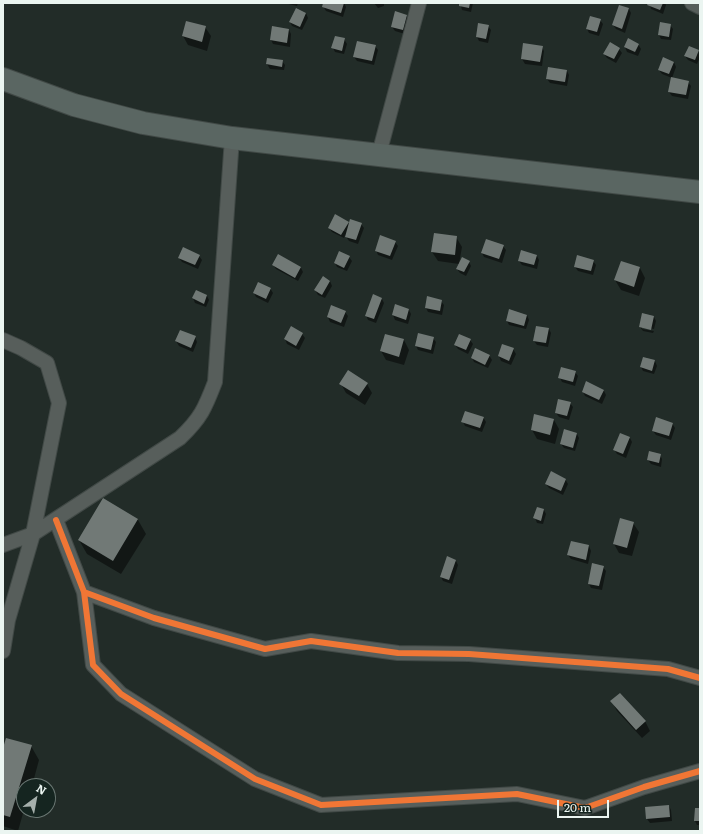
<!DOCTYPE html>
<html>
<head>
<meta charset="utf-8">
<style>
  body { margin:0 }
  #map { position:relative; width:703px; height:834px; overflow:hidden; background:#222c28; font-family:Literata,serif }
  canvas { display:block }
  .frame { position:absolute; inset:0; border:4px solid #ebf5f1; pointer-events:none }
  .north { position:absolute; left:16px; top:778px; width:40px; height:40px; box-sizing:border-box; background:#152520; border:1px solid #6b7874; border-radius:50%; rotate:32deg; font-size:11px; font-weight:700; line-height:16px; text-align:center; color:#ebf5f1 }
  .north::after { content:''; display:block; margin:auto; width:14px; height:18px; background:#a5afab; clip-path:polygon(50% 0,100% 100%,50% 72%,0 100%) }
  .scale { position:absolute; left:557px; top:800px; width:52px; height:18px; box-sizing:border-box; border:2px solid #ebf5f1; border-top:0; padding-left:5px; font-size:12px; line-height:14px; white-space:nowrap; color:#ebf5f1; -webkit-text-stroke:3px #152520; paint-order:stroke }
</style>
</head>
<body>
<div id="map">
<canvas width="703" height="834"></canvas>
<div class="frame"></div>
<div class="north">N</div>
<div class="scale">20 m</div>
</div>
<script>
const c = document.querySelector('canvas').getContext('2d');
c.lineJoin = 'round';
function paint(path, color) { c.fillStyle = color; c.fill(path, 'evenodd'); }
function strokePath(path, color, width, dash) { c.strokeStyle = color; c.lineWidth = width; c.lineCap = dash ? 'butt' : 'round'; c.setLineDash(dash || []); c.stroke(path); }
const shadow = new Path2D(`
  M284 3H298L297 6Z
  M324 3H344L346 7 343 17 326 11 323 6Z
  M374 3H384V6L378 8Z
  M460 3H473L471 12 462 10Z
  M649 3H665L666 5 663 14 651 9Z
  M620 6 629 9 631 13 625 33 616 29 613 25Z
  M306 13 308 18 302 30 292 26 290 22Z
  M407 16 409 20 405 34 395 31 392 27Z
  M600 20 603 24 599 36 589 33 587 29Z
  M670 25 673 29 671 40 661 39 659 35Z
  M488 26 491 30 488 43 479 41 477 37Z
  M205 27 211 36 207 51 188 45 183 36Z
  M289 30 291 34 290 47 273 44 271 40Z
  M344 39 347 44 344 54 335 52 333 48Z
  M524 44 542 47 544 51 542 66 525 64 522 59Z
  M638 44 641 49 638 56 627 52 625 47Z
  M375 46 378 50 374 65 357 61 354 57Z
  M619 49 622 53 616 63 607 58 604 54Z
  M698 51 700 57 697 64 688 60 685 56Z
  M268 59 282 61 285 65 284 70 270 69 267 64Z
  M674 62 676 67 672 78 662 74 659 70Z
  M567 71 569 75 567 86 550 83 547 79Z
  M688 82 691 86 688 99 672 96 669 92Z
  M348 222 350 225 361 224 364 228 358 244 349 241 345 235 344 238 332 232 329 228Z
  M456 237 462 247 459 264 438 261 432 252Z
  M395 242 398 246 392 260 378 255 376 250Z
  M503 246 506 250 502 263 484 257 482 253Z
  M279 255 301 268 303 272 298 281 276 269 273 265Z
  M199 256 202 260 198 269 182 262 179 258Z
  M537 256 539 260 537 269 522 265 519 261Z
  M349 257 352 261 347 271 337 267 335 263Z
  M593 261 596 265 593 275 578 271 575 267Z
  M469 262 471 266 466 276 460 273 457 269Z
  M622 262 640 268 645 278 639 296 621 290 615 280Z
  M330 281 332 286 325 298 318 295 315 290Z
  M270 288 273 293 268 303 256 297 254 293Z
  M207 296 209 300 206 307 195 303 193 298Z
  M382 299 384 303 376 323 368 320 366 315Z
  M441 301 444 305 442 315 428 312 426 308Z
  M332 306 345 312 348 316 344 327 330 322 328 317Z
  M396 306 409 310 411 314 408 324 395 320 393 315Z
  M527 315 529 320 526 329 509 325 507 321Z
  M654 317 656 321 654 329 642 327V329L654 331 653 333 643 331 640 327Z
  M549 329 551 333 548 347 537 345 534 341Z
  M302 334 305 338 299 350 287 344 285 339Z
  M195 337 197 342 193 352 179 346 176 341Z
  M433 338 436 342 433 354 418 350 416 346Z
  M404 340 409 350 404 365 386 360 381 351Z
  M470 340 473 344 468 354 458 349 455 345Z
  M513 349 516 354 511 365 501 361 499 356Z
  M489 355 492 360 488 368 474 362 472 358Z
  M655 361 657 366 654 374 643 371 641 367Z
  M575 372 578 376 575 386 562 382 560 378Z
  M587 383 604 391 606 395 602 404 585 396 583 392Z
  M341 384H367L372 393 365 405 346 393Z
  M570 403 573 407 569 420 559 417 556 413Z
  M483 417 486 422 482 432 465 426 463 422Z
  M554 420 559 429 555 444 537 439 532 430Z
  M672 423 675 428 671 440 656 435 653 431Z
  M577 434 579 438 575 451 564 448 561 444Z
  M630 438 632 442 626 458 617 454 614 449Z
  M660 455 662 459 661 467 651 464 648 460Z
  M565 479 568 484 563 495 549 488 546 484Z
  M103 499 138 520 146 534 121 574 87 554 79 540Z
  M544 510 546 514 543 524 537 523 535 518Z
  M633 523 639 532 632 556 619 553 614 544Z
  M589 546 591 551 588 564 571 559 568 555Z
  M456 561 458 565 452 584 443 581 441 577Z
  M603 567 606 571 602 590 591 588 589 584Z
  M612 702 645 721 650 731 642 738 617 711Z
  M31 746 39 760 32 786H24V810L18 831 3 826V751Z
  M669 806 671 810 672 821 650 823 647 819Z
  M700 809V825H697L695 821Z`);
const building = new Path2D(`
  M323 3H344L341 13 322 7Z
  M459 3H470L469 8 459 6Z
  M648 3H663L660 10 647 5Z
  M619 5 629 8 622 29 612 25Z
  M296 8 306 13 300 27 289 22Z
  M395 11 407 15 403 30 391 27Z
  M590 16 601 19 597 32 586 29Z
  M186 21 206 26 202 42 182 36Z
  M660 22 671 24 669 37 658 35Z
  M478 23 489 25 486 39 476 37Z
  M272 26 289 29 287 43 270 40Z
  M335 36 345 38 342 51 331 48Z
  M628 38 639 44 635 52 624 47Z
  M357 41 376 45 372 61 353 57Z
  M610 42 620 48 614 59 603 54Z
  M523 43 543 46 540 62 521 59Z
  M689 46 699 50 695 60 684 56Z
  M663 57 674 62 669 74 658 70Z
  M267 58 283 60 282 67 266 64Z
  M548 67 567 70 565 82 546 79Z
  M671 77 689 81 686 95 668 92Z
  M335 214 349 222 341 235 328 228Z
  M350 219 362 223 356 240 345 237Z
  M434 233 457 236 455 255 431 252Z
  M380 235 396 241 390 256 375 251Z
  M486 239 504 245 499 259 481 253Z
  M183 247 200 255 195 265 178 258Z
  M521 250 537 255 534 265 518 261Z
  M339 251 350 256 344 268 334 263Z
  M278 254 301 267 295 278 272 265Z
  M577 255 594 260 591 271 574 267Z
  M462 257 470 261 464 272 456 269Z
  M621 261 640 267 634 287 614 280Z
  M323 276 330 281 322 295 314 290Z
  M258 282 271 288 266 299 253 293Z
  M196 290 207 295 204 304 192 298Z
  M373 294 382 298 374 319 365 316Z
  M427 296 442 300 440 311 425 308Z
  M395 304 409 309 406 320 392 315Z
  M331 305 346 311 341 323 327 317Z
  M509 309 527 315 524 326 506 321Z
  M642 313 654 316 651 330 639 327Z
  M291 326 303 333 296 346 284 339Z
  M536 326 549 328 546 343 533 341Z
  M180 330 196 336 191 348 175 341Z
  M418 333 434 337 431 350 415 346Z
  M385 334 404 339 399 357 380 351Z
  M459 334 471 339 466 350 454 345Z
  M502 344 514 348 509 361 498 356Z
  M475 348 490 355 485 365 471 358Z
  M643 357 655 360 652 371 640 367Z
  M561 367 576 371 573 382 558 378Z
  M348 370 368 383 359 396 339 384Z
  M586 381 604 390 599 400 582 392Z
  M558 399 571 402 567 416 555 413Z
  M465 411 484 417 480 428 461 422Z
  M534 414 554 419 550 435 531 430Z
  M656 417 673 423 669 436 652 431Z
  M564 429 577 433 573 448 560 444Z
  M620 433 630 437 623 454 613 450Z
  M649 451 661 454 659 463 647 460Z
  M551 471 566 479 561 491 545 484Z
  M103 498 138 519 113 561 78 540Z
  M537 507 544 509 541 521 533 518Z
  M620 518 634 522 627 548 613 544Z
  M571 541 589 545 586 560 567 555Z
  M447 556 456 560 449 580 440 577Z
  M592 563 604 566 599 586 588 584Z
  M620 693 646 721 636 730 610 701Z
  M6 738 32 745 10 817 3 815V748Z
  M669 805 670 817 646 819 645 807Z
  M695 808H700V821H694Z`);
const street = new Path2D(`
  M692 3 700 7
  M379 154 419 3
  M3 340 21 348 47 363 59 403 33 534 8 620 3 651
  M56 520 84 592 93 665 121 694 255 779 321 805 517 794 585 808 644 787 700 771
  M3 545 33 534 180 438C201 418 205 408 215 382L232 138
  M84 592 154 618 265 649 311 641 398 653 469 654 668 669 700 678`);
const primary = new Path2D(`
  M3 79 74 105 143 123 232 138 700 192`);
const cycleway = new Path2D(`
  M56 520 84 592 93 665 121 694 255 779 321 805 517 794 585 808 644 787 700 771
  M84 592 154 618 265 649 311 641 398 653 469 654 668 669 700 678`);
paint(shadow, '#0007');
paint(building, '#717976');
strokePath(street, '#414946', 16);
strokePath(primary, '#414946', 24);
strokePath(street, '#575e5b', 14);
strokePath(primary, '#5a6662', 22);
strokePath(cycleway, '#f07635', 6);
</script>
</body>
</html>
